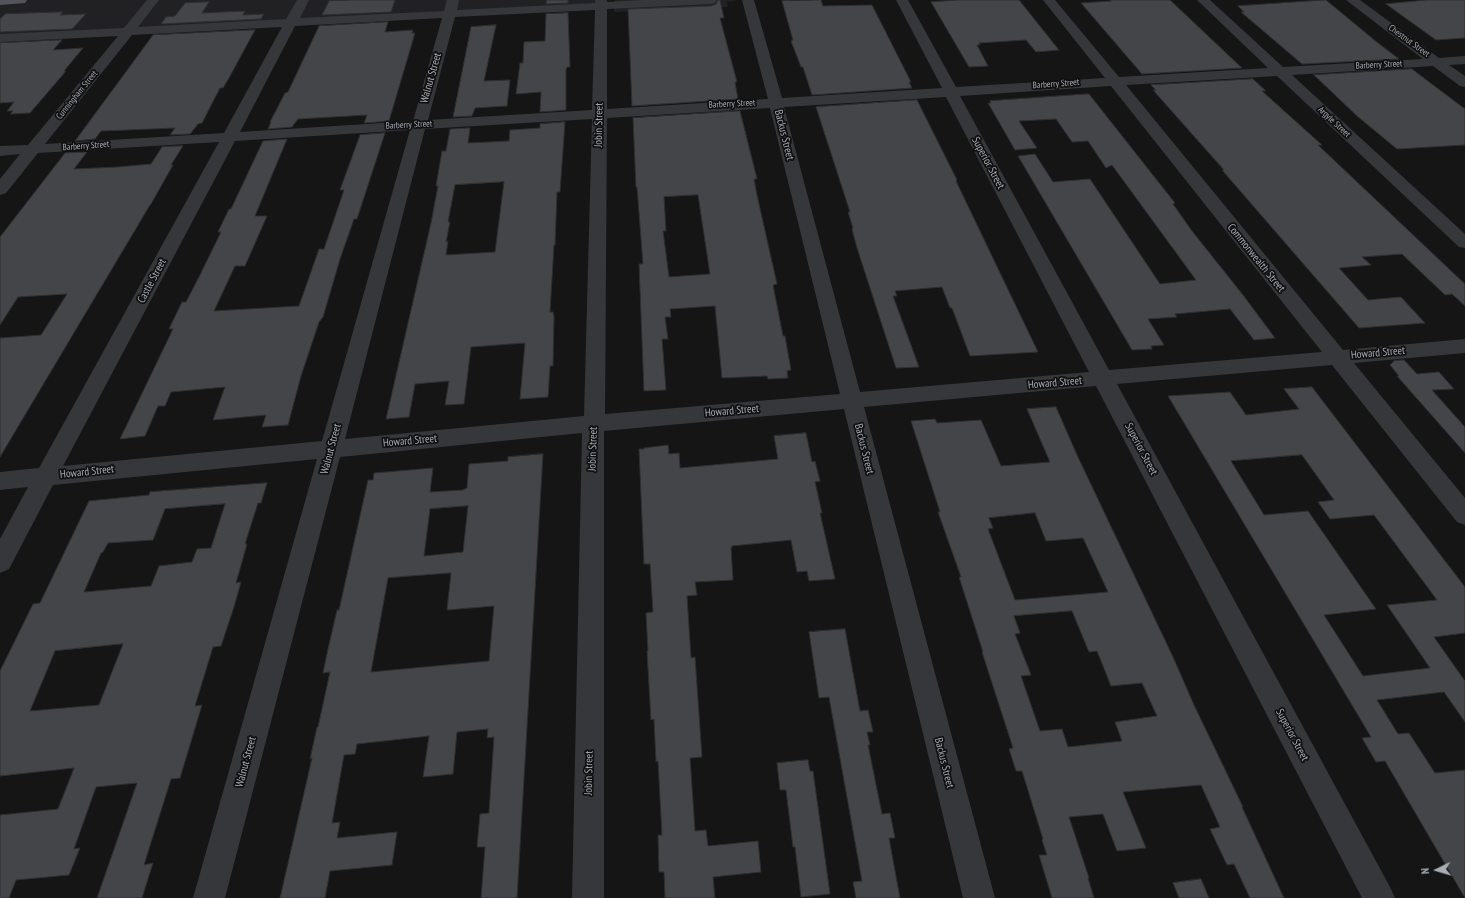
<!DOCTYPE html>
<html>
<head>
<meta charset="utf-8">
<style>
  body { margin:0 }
  #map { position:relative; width:1465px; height:898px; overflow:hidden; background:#151516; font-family:"PT Sans Narrow",sans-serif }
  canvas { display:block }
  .north { position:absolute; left:1417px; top:850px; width:40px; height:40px; -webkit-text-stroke:3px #101011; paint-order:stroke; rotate:265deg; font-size:11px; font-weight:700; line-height:16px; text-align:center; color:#a8acb5 }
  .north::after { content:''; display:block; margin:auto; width:14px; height:18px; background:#a8acb5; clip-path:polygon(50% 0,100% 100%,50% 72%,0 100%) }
</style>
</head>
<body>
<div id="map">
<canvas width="1465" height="898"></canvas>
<div class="north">N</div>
</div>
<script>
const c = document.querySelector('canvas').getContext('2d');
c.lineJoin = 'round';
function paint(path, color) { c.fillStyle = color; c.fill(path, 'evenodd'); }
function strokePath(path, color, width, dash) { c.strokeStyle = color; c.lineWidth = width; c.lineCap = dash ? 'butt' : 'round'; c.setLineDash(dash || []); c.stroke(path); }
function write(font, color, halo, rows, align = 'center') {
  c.font = font + ' "PT Sans Narrow",sans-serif'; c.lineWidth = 3.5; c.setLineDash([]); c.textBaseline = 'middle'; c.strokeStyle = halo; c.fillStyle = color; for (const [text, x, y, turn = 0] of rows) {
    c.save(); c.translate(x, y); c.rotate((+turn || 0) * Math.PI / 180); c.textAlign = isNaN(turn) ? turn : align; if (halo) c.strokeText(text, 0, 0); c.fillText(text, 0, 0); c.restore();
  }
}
const built = new Path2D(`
  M21 0H601L600 6 0 38V1Z
  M615 0H735V1L727 2 728 7 614 12V3H615Z`);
const building = new Path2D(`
  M352 0H395L391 12 322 15 329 1Z
  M547 0H568V3L546 4Z
  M718 0H720L724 18H720L737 82H735L738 99 632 106 628 9 711 6 716 4Z
  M821 0 823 6 872 5 911 82H909L912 88 812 95 803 67H801L791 41 793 40 782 1Z
  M959 0H1019L1059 50 1036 52 1026 40 979 43 980 45H977L988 66 969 67 931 2Z
  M1110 0H1170L1242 68 1142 74 1081 3 1111 1Z
  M1326 0 1378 43 1399 59 1302 64 1241 12H1244L1238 6Z
  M1427 0H1465V38L1436 40 1386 4Z
  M209 2 202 13 245 11 243 15 264 14 261 19 161 24 166 17 175 16 185 3Z
  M63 12 60 15 86 14 72 29 0 32V19L5 14Z
  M568 13 570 67H567L566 70V110L540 112 541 92 516 94 520 63H523L524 42 545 41 546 14Z
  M388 22 385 32 413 30 412 33H415L389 121 364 123 367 115 298 119 292 127 268 129 271 122H270L285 93 288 92 319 26Z
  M496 25 484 81 510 80 507 106 475 108 472 116 453 117 471 27Z
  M255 30 229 78 223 88H220L202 123 198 124 190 134 170 135 175 128 101 131 95 139 75 141 153 35Z
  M62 40 53 50 83 48 64 71H66L30 113 10 114 13 111H7L14 102 0 103V43Z
  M1412 69 1465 109V145L1397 149 1357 116 1314 75Z
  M1253 79 1266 91H1262L1322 145H1318L1465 284V306L1452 294 1445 295 1402 254 1362 257 1371 265 1339 268 1368 300 1401 297 1425 323 1359 328 1222 170H1224L1153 90H1156L1151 85Z
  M1089 94 1175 203 1173 204 1192 231 1243 295 1275 338 1254 340 1230 309 1175 314 1177 317 1148 319 1164 345 1151 346 1152 349 1132 350 1018 156 1035 154 1053 182 1090 179 1160 284 1196 280 1112 165 1106 168 1088 141 1072 142 1056 119 1019 121 1037 148 1015 150 988 103H991L990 101Z
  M917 100 957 180 956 181 1038 352 970 356 952 308H950L942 287 895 291 897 296H893L919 367 896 368 857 248 852 229 853 228 848 212H850L816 107Z
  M740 111 757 179H754L757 195 777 284 773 285 783 336H785L791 370 787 371 788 378 768 379 767 376 722 378 715 306 670 309 671 317H665L668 339H662L666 390 644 391 639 264H643L637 187H636L633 118ZM698 195 710 274 669 277 663 231H666L664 197Z
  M565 122 560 192H557L555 245H554L550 312H553L554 316 553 366H550L548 397 520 399 525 343 471 347 464 404 445 405 449 381 415 384 409 417 386 419 431 223 438 186H436L442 151H446L450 129 470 128 468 143 509 141 510 130 540 128V124ZM504 182 495 252 446 255 448 241 446 242 450 222H448L455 185Z
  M385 133 357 219H354L340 259 323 317 319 322 301 376 288 425 262 427 266 415 213 420 225 387 171 392 165 406H158L145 436 120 439 173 329H169L182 302H186L199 277 221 232H218L229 209H231L263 141 287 139 255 216H267L245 266H235L214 311 299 306 319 249H324L344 190H340L360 135Z
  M183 146 171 165H173L151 204 150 205 0 457V338L41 335 67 294 18 297 0 325V237L65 153 87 152 74 169 118 167 151 164 162 147Z
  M1404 360 1417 374 1439 372 1454 389 1432 390 1465 427V453L1397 376H1399L1390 365 1394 361Z
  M1312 387 1465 587V633L1434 637 1465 681V722L1444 692 1377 700 1398 734 1409 733 1435 773 1465 770V898L1385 761 1376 762 1362 738 1371 737 1168 396 1230 392 1246 415 1299 409 1284 389ZM1302 455 1334 500 1318 502 1330 519 1374 515 1437 600 1387 605 1430 668 1363 676 1324 615 1376 609 1308 511 1264 515 1231 461Z
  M1056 407 1077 455 1173 657 1194 705 1243 807H1242L1284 898H1250L1234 864 1227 865 1210 829 1220 827 1201 785 1123 792 1146 848 1117 851 1103 814 1069 817 1089 878H1088L1094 898H1052L1039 855H1047L1042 840 1043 839 1022 771H1016L1009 749 1013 748 982 652H983L959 577H961L938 512H940L911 421 935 419 937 423 981 420 1001 466 1050 462 1027 409ZM1035 513 1046 541 1083 538 1108 592 1015 600 988 529 993 528 989 518ZM1072 611 1089 652 1097 651 1111 686 1142 683 1157 716 1115 722 1122 741 1068 747 1062 729 1040 731 1021 676 1031 675 1015 634 1020 633 1014 616Z
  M806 433 812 462 815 461 820 481 815 482 822 513H820L835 579 809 581 807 571 797 572 791 540 732 546 731 548 733 580 695 582 697 595 687 596 691 658 695 657 702 757 690 758 695 831 706 830 708 846 758 841 761 872 713 877 715 898H665L664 872H659L658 835H662L658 761 656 762 654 719 651 720 647 651H648L646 613 653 612 650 564H644L639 449H644V448L668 445 669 454 679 453 680 468 778 459 774 436Z
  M543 454 517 898H481L485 847H477L480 814 489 813 494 737 487 738 488 729 457 732 453 774 423 777 429 736 357 744 355 754 344 755 332 823 340 822 337 838 397 832 392 865 330 871 325 898H280L312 758 310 759 317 727H318L330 672 323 673 328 649 337 610H339L368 480H373L374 473 433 468 430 492 463 490 467 488 469 464 508 461V457ZM468 506 463 552 424 556 430 509ZM450 573H451L447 610 494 606 489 661 371 672 388 578Z
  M267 483 261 503H258L245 544H247L236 583 241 582 234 607 221 646 213 647 195 706 202 705 180 778 171 779 149 849 144 865 153 863 142 898H97L137 783 96 787 74 849 80 848 69 875 16 880 9 898H0V815L58 809 74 768 0 776V671L33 604 40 603 89 501 149 495 150 492ZM225 504 211 548 197 549 192 562 159 566 151 586 84 592 101 553 103 552 108 543 153 540 165 509ZM123 644 99 705 30 711 55 651Z
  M845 629 860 711 868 710 873 732H867L870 745H868L882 814 890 813 895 838H889L900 898H856L853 882 862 881 829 697 819 698 809 632Z
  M808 760 810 771H813L830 894 801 897 795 847H793L786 790H780L777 763Z
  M1201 879 1209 898H1179L1173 883Z`);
const minor = new Path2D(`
  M147 0H159L138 27 286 19 297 0H309L300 18 444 11 447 0H459L457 10 595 3V0H607V2L642 0H717L715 3 711 4 607 9V109L768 99 742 0H754L782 98 942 88 896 0H908L956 87 1105 78 1043 0H1055L1119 77 1268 68 1197 0H1210L1283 67 1423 59 1346 0H1360L1439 58 1465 56V64L1449 65 1465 76V87L1460 86 1433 66 1292 75 1465 234V248L1459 247 1277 76 1126 85 1343 350 1465 339V353L1354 363 1465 498V525L1457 522 1332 365 1117 384 1390 887 1395 898H1362L1096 386 864 407 995 898H963L844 409 604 431V898H572L582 433 340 457 225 898H193L317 459 53 485 9 569 0 573V539L28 487 0 490V472L39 468 219 142 38 153 6 193 0 195V179L20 154 0 156V146L28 145 118 36 0 42V34L124 28ZM595 10 592 110 428 120 455 17ZM442 18 413 121 240 132 295 26ZM282 27 224 133 45 144 132 35ZM1111 86 1322 352 1109 370 960 96ZM946 97 1089 372 860 392 784 107ZM770 108 840 394 605 414 607 118ZM592 119 584 416 345 439 425 129ZM410 130 322 441 63 466 235 141Z`);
const major = new Path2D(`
  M0 0H27L25 3 0 5Z`);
const farStreetnames = [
  ["Chestnut Street",1409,41,36],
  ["Barberry Street",1379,65,-3],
  ["Barberry Street",1056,84,-4],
  ["Cunningham Street",77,95,-51],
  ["Barberry Street",732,104,-3],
  ["Argyle Street",1334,122,43],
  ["Barberry Street",409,125,-3],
  ["Barberry Street",86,146,-4]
];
const streetNames = [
  ["Walnut Street",431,78,-74],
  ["Jobin Street",599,125,-89],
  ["Backus Street",784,135,76],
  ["Superior Street",988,163,62],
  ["Commonwealth Street",1256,258,51],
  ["Castle Street",152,281,-62],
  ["Howard Street",1378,353,-5],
  ["Howard Street",1055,383,-5],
  ["Howard Street",732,411,-5],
  ["Howard Street",410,441,-5],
  ["Walnut Street",331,449,-75],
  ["Jobin Street",593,449,-88],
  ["Backus Street",864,449,76],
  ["Superior Street",1141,449,62],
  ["Howard Street",87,472,-6],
  ["Superior Street",1292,735,62],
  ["Walnut Street",246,762,-75],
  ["Backus Street",944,763,76],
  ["Jobin Street",589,773,-89]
];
paint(built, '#212123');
paint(building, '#444549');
strokePath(building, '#2f2f32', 1);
paint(minor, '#36373b');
paint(major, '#525459');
write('9px', '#a8acb5', '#101011', farStreetnames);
write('11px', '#a8acb5', '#101011', streetNames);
</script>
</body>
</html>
